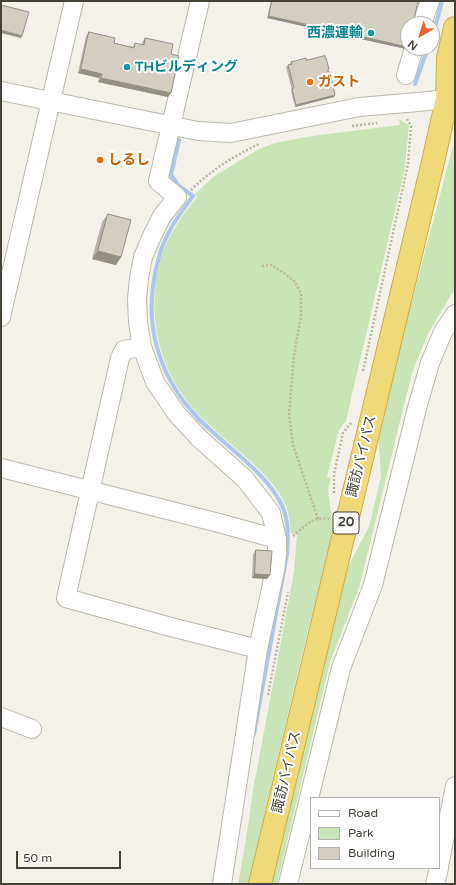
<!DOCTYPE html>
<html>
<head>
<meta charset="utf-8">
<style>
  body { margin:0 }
  #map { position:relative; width:456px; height:885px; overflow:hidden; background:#f3f1e9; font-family:"Varela Round",sans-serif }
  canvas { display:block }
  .frame { position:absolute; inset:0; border:2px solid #464238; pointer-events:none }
  .legend { position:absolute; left:310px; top:797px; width:130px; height:72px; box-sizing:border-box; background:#fff; border:1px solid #b5b3af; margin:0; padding:5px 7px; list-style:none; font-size:12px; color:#464238 }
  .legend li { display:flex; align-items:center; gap:8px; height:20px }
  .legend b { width:20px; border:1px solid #b5b3af }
  .north { position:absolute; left:400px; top:16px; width:40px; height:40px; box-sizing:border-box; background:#fff; border:1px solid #b5b3af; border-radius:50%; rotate:218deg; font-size:11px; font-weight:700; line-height:16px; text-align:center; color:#464238 }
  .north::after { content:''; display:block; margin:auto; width:14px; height:18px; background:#e4632f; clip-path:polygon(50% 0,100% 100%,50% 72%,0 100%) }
  .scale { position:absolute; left:16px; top:851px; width:105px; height:18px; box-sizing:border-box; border:2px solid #464238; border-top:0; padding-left:5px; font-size:12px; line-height:14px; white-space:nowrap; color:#464238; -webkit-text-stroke:3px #fff; paint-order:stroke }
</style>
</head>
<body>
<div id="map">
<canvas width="456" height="885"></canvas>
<div class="frame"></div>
<ul class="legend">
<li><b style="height:5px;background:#fff"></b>Road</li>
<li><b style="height:11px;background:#c8e3b6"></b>Park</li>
<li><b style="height:11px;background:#d3cebf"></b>Building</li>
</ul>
<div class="north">N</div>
<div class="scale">50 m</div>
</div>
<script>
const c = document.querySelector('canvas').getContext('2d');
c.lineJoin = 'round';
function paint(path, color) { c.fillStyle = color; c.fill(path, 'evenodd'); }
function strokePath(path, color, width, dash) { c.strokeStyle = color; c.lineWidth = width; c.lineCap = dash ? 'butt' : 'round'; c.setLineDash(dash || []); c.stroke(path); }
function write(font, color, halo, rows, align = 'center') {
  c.font = font + ' "Varela Round","Noto Sans JP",sans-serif'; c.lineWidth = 4; c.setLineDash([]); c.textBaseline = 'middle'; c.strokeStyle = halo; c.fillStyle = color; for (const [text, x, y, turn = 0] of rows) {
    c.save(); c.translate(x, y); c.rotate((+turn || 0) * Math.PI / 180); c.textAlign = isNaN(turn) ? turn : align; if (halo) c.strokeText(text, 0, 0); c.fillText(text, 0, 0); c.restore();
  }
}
const green = new Path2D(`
  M399 119 409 125 405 168 346 420 339 430 327 477 331 478 328 490 333 531 303 650 248 884H238L245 845 254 785 294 572 297 535 291 533C290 524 289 514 286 506 273 475 236 450 212 427 202 418 192 409 185 398 154 357 147 302 162 254 169 234 184 213 197 197L195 194 213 177 259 149 275 143 312 136 400 125Z
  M455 143V291L452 293 428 334 413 370 403 409 359 588 330 662 277 884H270L344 574 369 527 381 477 378 431 381 412 413 297 453 146Z`);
const stream = new Path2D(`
  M432 35 438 17 442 1
  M415 84 428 48
  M179 140 171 175 179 186 193 196C181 212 170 227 163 245 159 254 157 264 155 274 144 327 160 378 197 417 223 445 279 480 286 518 289 530 288 542 287 554L254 734`);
const path = new Path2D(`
  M352 126 377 123
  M191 190C211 170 234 156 259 144
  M262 266 271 265 284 273 294 281 301 293V316L294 355 289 415 293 445 318 519
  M363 371 408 164 411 126 407 119 406 118
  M334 493V474L343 433 352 422
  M293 536 311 521 318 519 331 518
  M268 695 288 592`);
const minor = new Path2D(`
  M200 1 158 181 177 197 162 216 152 236 143 257 139 278 137 299 138 322 142 347 155 382 176 413 199 438 245 479 271 513 277 539V554L275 570 258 649 222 884
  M422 24 430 1
  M406 75 414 48
  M1 91 198 131 231 133 359 107 418 102 447 99
  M1 317 74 1
  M142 347 124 350 120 358 66 598 167 626 258 649
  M1 468 219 523 277 539
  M1 717 32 729
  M439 866 455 786
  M288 884 341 668 373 585 417 408 430 363 443 332 455 314
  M435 884 439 868`);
const highway = new Path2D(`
  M260 884 433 162 447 99 448 58 455 28`);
const wall = new Path2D(`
  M271 1H418L406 49 267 18Z
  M89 32 114 43 133 47 135 43 142 45V43L145 38 171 54 168 97 98 82 99 78 78 73 86 36Z
  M306 60 329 69 328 71 335 95 334 97 295 107 291 91 292 90 286 67 288 65 290 64 291 62Z
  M108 214 121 257 116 265 92 259 102 222Z
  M256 550 270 575 267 579 252 578 253 554Z`);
const shadedWall = new Path2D(`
  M269 16 408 47 406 49 267 18Z
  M1 30 22 36 21 38 1 33Z
  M81 69 102 74 99 78 78 73Z
  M101 78 171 93 168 97 98 82Z
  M335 95 334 97 295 107 296 105Z
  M98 251 121 257 116 265 92 259Z
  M255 574 270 575 267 579 252 578Z`);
const building = new Path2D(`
  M272 1H418L413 24H408V47L269 16Z
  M1 5 29 12 22 36 1 30Z
  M89 32 115 38 114 43 134 48 135 43 144 45 145 38 173 44 171 54 179 56 171 93 101 78 102 74 81 69Z
  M325 56V58H326L329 69H328V72H330L335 95 296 105 292 89 294 88 288 65 292 64 291 62 306 58V60Z
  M108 214 131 220 121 257 98 251Z
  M256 550 272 551 270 575 255 574Z`);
const markers = [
  [371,33,4,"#0f9aa8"],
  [127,67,4,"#0f9aa8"],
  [310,82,4,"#e8710a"],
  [100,160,4,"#e8710a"]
];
const shields = [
  [346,523,26]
];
const shieldNames = [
  ["20",346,523]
];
const cultureNames = [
  ["西濃運輸",363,33],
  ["THビルディング",135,67,"left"]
];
const foodNames = [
  ["ガスト",318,82],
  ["しるし",108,160]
];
const streetNames = [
  ["諏訪バイパス",362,456,-76],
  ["諏訪バイパス",287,772,-77]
];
paint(green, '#c8e3b6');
strokePath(stream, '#acc7e9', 4);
strokePath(minor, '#bdbaac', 20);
strokePath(highway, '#cdaf48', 24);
strokePath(path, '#beb79f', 2.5, [2, 2]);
strokePath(minor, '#fff', 18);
strokePath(highway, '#efd877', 22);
paint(wall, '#b5b1a4');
paint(shadedWall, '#949086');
paint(building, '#d3cebf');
strokePath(building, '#949086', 1);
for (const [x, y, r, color] of markers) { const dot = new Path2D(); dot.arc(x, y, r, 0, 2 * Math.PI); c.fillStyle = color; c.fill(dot); strokePath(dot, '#fff', 1.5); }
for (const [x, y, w] of shields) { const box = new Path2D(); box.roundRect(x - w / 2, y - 11, w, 22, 3); c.fillStyle = '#fff'; c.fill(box); strokePath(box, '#464238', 1); }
write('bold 13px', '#464238', null, shieldNames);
write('bold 14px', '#0d838f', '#fff', cultureNames, 'right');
write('bold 14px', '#c56008', '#fff', foodNames, 'left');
write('14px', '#464238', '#fff', streetNames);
</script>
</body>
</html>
